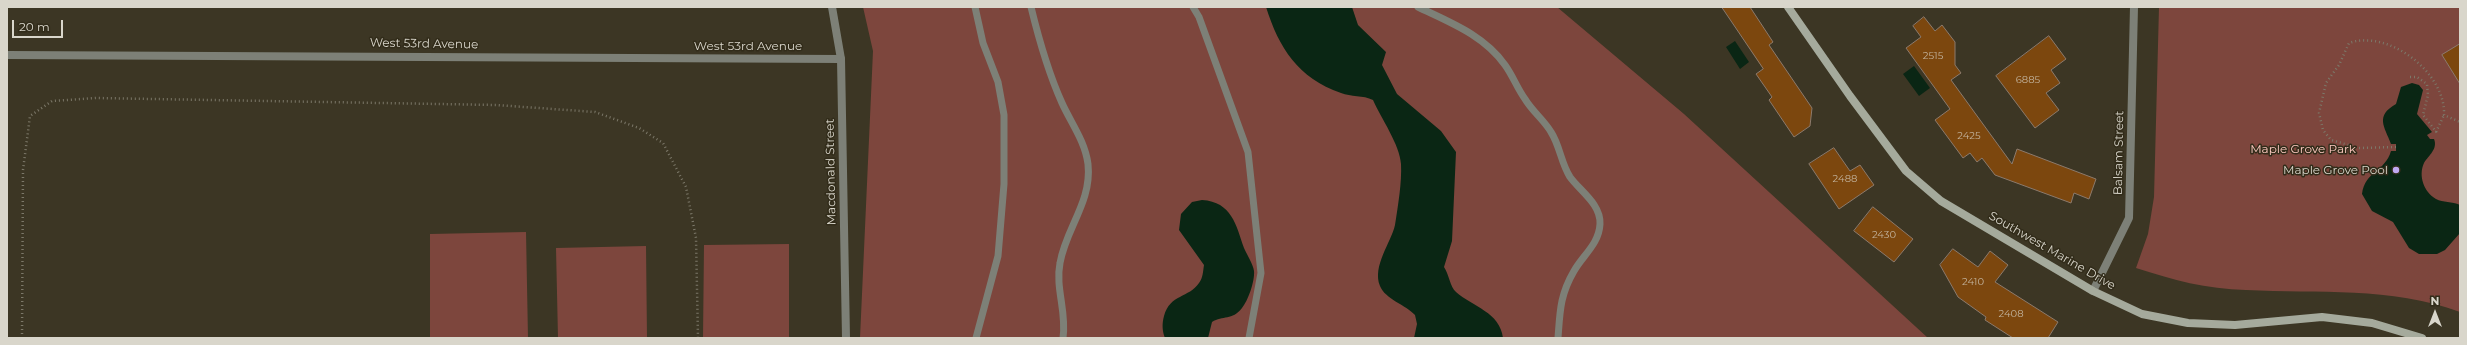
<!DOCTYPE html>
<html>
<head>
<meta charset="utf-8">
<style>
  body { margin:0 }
  #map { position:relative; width:2467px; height:345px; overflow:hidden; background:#3c3624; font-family:Montserrat,sans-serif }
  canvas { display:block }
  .frame { position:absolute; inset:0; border:8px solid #d9d6cb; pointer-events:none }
  .north { position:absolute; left:2415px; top:293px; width:40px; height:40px; -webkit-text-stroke:3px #322c1a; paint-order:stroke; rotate:0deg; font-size:11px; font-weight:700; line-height:16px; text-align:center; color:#d9d6cb }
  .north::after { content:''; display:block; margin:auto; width:14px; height:18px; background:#d9d6cb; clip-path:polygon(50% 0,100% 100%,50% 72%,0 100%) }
  .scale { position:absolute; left:12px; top:20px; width:51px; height:18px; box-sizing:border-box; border:2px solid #d9d6cb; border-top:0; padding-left:5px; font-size:12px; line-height:14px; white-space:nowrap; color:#d9d6cb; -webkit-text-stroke:3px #322c1a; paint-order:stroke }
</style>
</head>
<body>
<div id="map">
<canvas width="2467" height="345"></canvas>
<div class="frame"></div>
<div class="north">N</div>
<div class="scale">20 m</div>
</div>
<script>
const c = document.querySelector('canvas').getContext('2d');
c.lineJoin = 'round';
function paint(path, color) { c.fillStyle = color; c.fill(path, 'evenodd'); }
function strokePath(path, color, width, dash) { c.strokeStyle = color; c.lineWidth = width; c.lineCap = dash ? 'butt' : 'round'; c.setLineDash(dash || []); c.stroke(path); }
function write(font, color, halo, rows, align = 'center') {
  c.font = font + ' Montserrat,sans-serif'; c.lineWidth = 3; c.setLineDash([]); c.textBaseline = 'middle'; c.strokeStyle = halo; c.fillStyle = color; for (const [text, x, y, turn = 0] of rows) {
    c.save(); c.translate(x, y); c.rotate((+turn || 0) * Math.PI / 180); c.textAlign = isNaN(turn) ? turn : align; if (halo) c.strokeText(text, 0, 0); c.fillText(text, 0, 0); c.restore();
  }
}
const green = new Path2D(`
  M863 7H1557L1684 114 1928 338H1676V334V338H860L873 51Z
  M2159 7H2460V312C2390 286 2319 294 2246 290 2206 289 2173 280 2136 268L2148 234 2154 197Z
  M526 232 528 338H430V234Z
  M789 244V338H703L704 245Z
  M646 246 647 338H558L556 248Z`);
const water = new Path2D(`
  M1266 7H1352L1358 25 1386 52 1382 65 1397 94 1441 131 1456 152 1452 241 1444 267C1449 274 1450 287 1456 292 1473 307 1500 312 1503 338H1414L1417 324 1415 315C1406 305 1385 299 1380 286 1372 266 1391 243 1395 225 1398 206 1402 182 1401 164 1400 145 1381 118 1373 100 1363 95 1351 97 1341 93 1298 78 1279 48 1266 7Z
  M1735 41 1749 62 1740 69 1726 47Z
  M1914 66 1930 88 1919 96 1903 74Z
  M2412 83 2419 85 2423 90 2417 114 2432 132 2427 135 2430 139H2434C2438 149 2429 155 2424 163 2418 176 2424 192 2436 199 2443 203 2452 201 2460 205V233L2445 250 2437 254H2419L2409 248 2393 222 2372 211 2362 194C2365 171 2385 172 2391 151H2396V144H2391C2384 126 2375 116 2396 104L2401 87Z
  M1202 200C1232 202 1236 225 1244 248 1247 255 1253 264 1254 271 1255 281 1248 301 1242 308 1232 321 1223 315 1212 322L1208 338H1165C1162 331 1162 323 1164 316 1170 294 1189 298 1199 283 1203 278 1203 271 1204 265L1179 230 1181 214 1192 202Z`);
const building = new Path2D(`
  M1722 7H1750L1773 42 1769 45 1812 108 1810 126 1794 137 1769 100 1772 97 1756 74 1763 69Z
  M1924 17 1935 31 1942 25 1955 42V65L1961 73 1951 80 2012 164 2017 149 2096 179 2089 199 2074 193 2071 203 1995 175 1982 158 1977 162 1970 153 1963 158 1935 120 1950 109 1906 48 1921 37 1913 26Z
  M2049 36 2066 59 2051 70 2060 83 2046 93 2059 110 2035 128 1996 76Z
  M2460 44V84L2442 55Z
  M1834 148 1850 171 1860 165 1874 185 1839 209 1809 164Z
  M1873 207 1913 239 1894 262 1854 231Z
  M1953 249 1978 267 1990 251 2008 265 1995 282 2058 322 2048 338H2013L1985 320 1986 317 1958 297 1940 265Z`);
const path = new Path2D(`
  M2410 77H2417L2427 84 2428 95 2423 115 2438 134
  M2436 132 2444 115
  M2396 147 2359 148 2331 140 2323 130 2319 113 2326 83 2339 65 2349 43C2389 29 2446 73 2444 115L2460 122
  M22 338 23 170 30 116 52 101 96 98 496 105 595 112 639 128 663 143 686 187 696 238 698 338`);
const service = new Path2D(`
  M975 7 983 43 998 82 1004 115V184L998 256 976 338
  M1031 7C1039 40 1048 72 1062 103 1071 123 1085 141 1088 164 1092 202 1066 228 1060 263 1055 288 1067 312 1063 338
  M1193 7 1199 17 1248 152 1261 273 1249 338
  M1418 7C1449 22 1484 35 1505 65 1513 76 1517 88 1525 99 1532 111 1544 120 1551 132 1560 146 1561 163 1570 177 1580 191 1601 204 1600 224 1599 244 1583 255 1574 271 1560 295 1560 311 1558 338`);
const minor = new Path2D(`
  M7 55 841 59 846 338
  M2093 291 2129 218 2134 7`);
const tertiary = new Path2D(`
  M832 7 841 59`);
const secondary = new Path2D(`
  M1788 7 1850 96 1906 171 1941 201 2093 291 2142 314 2188 323 2235 325 2322 317 2372 323 2422 338`);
const markers = [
  [2396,170,4,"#c0a8f3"]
];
const numberNames = [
  ["2515",1933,56],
  ["6885",2028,80],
  ["2425",1969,136],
  ["2488",1845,179],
  ["2430",1884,235],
  ["2410",1973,282],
  ["2408",2011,314]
];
const streetNames = [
  ["West 53rd Avenue",424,44,1],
  ["West 53rd Avenue",748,46],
  ["Balsam Street",2119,153,-89],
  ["Macdonald Street",831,172,-91],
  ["Southwest Marine Drive",2052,251,30]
];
const parkNames = [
  ["Maple Grove Park",2303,149]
];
const poiNames = [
  ["Maple Grove Pool",2388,170]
];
paint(green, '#7d463d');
paint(water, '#0a2614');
paint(building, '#7c470e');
strokePath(building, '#8c7a6c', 1);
strokePath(path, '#7c7869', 2.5, [1, 3]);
strokePath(service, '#7d8077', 7);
strokePath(minor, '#7d8077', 8);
strokePath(tertiary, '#7d8077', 8);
strokePath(secondary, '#a5aa9c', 8);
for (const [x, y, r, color] of markers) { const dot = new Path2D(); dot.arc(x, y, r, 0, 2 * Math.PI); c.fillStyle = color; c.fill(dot); strokePath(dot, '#322c1a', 1.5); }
write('10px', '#c2b29c', null, numberNames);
write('12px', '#d9d6cb', '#322c1a', streetNames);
write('12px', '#fdc9c0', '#322c1a', parkNames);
write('12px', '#d9d6cb', '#322c1a', poiNames, 'right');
</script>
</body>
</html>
